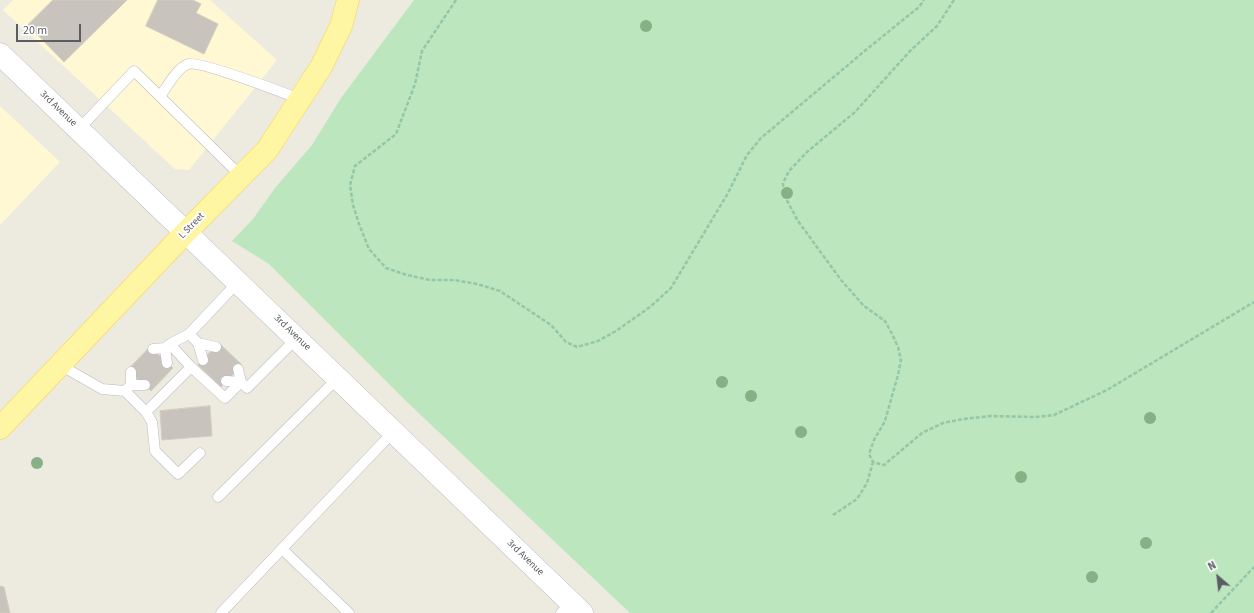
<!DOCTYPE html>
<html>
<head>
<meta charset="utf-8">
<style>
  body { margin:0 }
  #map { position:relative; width:1254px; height:613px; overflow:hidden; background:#edebe0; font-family:"Source Sans 3",sans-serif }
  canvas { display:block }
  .north { position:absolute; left:1198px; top:557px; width:40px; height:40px; -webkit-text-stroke:3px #fff; paint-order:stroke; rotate:332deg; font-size:11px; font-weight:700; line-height:16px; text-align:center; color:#595c62 }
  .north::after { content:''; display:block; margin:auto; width:14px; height:18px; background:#595c62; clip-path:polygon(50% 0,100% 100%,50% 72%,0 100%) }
  .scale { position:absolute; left:16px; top:24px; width:65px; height:18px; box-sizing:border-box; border:2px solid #595c62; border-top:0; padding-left:5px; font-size:12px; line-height:14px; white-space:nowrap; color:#595c62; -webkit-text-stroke:3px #fff; paint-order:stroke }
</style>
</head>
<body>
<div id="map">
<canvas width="1254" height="613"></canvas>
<div class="north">N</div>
<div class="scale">20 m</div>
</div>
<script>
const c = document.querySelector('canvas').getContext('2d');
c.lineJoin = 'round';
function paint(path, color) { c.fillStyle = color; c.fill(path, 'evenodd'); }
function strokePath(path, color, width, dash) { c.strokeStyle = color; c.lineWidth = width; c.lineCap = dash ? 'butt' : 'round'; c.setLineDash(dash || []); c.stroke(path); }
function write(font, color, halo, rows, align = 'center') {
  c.font = font + ' "Source Sans 3",sans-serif'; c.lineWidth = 4; c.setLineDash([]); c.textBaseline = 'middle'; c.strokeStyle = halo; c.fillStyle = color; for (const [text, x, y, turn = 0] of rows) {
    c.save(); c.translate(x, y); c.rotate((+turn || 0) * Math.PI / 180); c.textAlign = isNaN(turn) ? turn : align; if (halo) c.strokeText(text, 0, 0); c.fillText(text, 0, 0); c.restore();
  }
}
const commercial = new Path2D(`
  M13 0H210L277 60 189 170 175 169 3 10Z
  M0 106 60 162 0 225Z`);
const green = new Path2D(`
  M414 0H1254V613H630L407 402 269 264 232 241 253 219 275 188 312 145 341 98Z`);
const building = new Path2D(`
  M53 0H127L64 62 28 25Z
  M158 0H193L201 4 196 13 218 24 204 54 146 26Z
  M219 343 242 365 221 387 198 365Z
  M150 347 173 368 151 391 128 370Z
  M210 406 212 436 162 440 160 411Z
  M0 586 4 587 10 613H0Z`);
const path = new Path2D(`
  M456 0 422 51 415 84 396 134 355 166 350 185 353 205 359 224 369 249 386 268 407 275 430 280H454L477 284 500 291 551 325 566 342 577 347 598 341 616 331 650 307 671 288 728 193 747 155 761 138 867 49 919 7 924 0
  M954 0 937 26 910 51 855 112 807 152 789 171 783 183 784 195 798 221 841 280 864 306 885 321 892 334 898 347 901 360 898 375 885 421 874 440 869 454 873 462 884 465 922 433 943 423 963 419 991 416 1035 417 1054 415 1107 390 1254 302
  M833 515 857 499 867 483 873 462
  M1211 613 1254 567`);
const lane = new Path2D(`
  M160 96C168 86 176 69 188 64 199 60 284 93 300 99
  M79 129 134 71 241 176
  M198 343 203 360
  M170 344 191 367
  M216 347 198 343 189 334 238 282
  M165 348 170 344 189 334
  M153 349 165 348 167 363
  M60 365 102 389 125 391 131 385V372
  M226 381 241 382 238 369
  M131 385H145
  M125 391 146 412 152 422 155 451 178 474 200 453
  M146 412 191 367 225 398 241 382 247 388 297 338
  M218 497 338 378
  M282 549 349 613
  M221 613 394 431
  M561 613 571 602`);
const secondary = new Path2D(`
  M0 54 582 613`);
const primary = new Path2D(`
  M0 428 186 232 267 150 321 67 341 26 348 0`);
const trees = [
  [646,26],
  [787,193],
  [722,382],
  [751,396],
  [1150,418],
  [801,432],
  [37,463],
  [1021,477],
  [1146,543],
  [1092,577]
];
const streetNames = [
  ["3rd Avenue",58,109,44],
  ["L Street",192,226,-46],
  ["3rd Avenue",292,333,44],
  ["3rd Avenue",525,558,44]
];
paint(commercial, '#fff8d3');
paint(green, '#bbe6be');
paint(building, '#c8c4bd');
strokePath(building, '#d2cdbe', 1);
strokePath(lane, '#b8bac0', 11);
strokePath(secondary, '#b9bcc3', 23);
strokePath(primary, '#f7d34f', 23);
strokePath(path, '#93c7a6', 2.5, [4, 2]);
strokePath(lane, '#fff', 10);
strokePath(secondary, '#fff', 22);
strokePath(primary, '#fff6a3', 22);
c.fillStyle = '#85b184';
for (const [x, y] of trees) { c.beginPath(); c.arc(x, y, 6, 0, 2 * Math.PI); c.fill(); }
write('10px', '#595c62', '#fff', streetNames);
</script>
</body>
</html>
